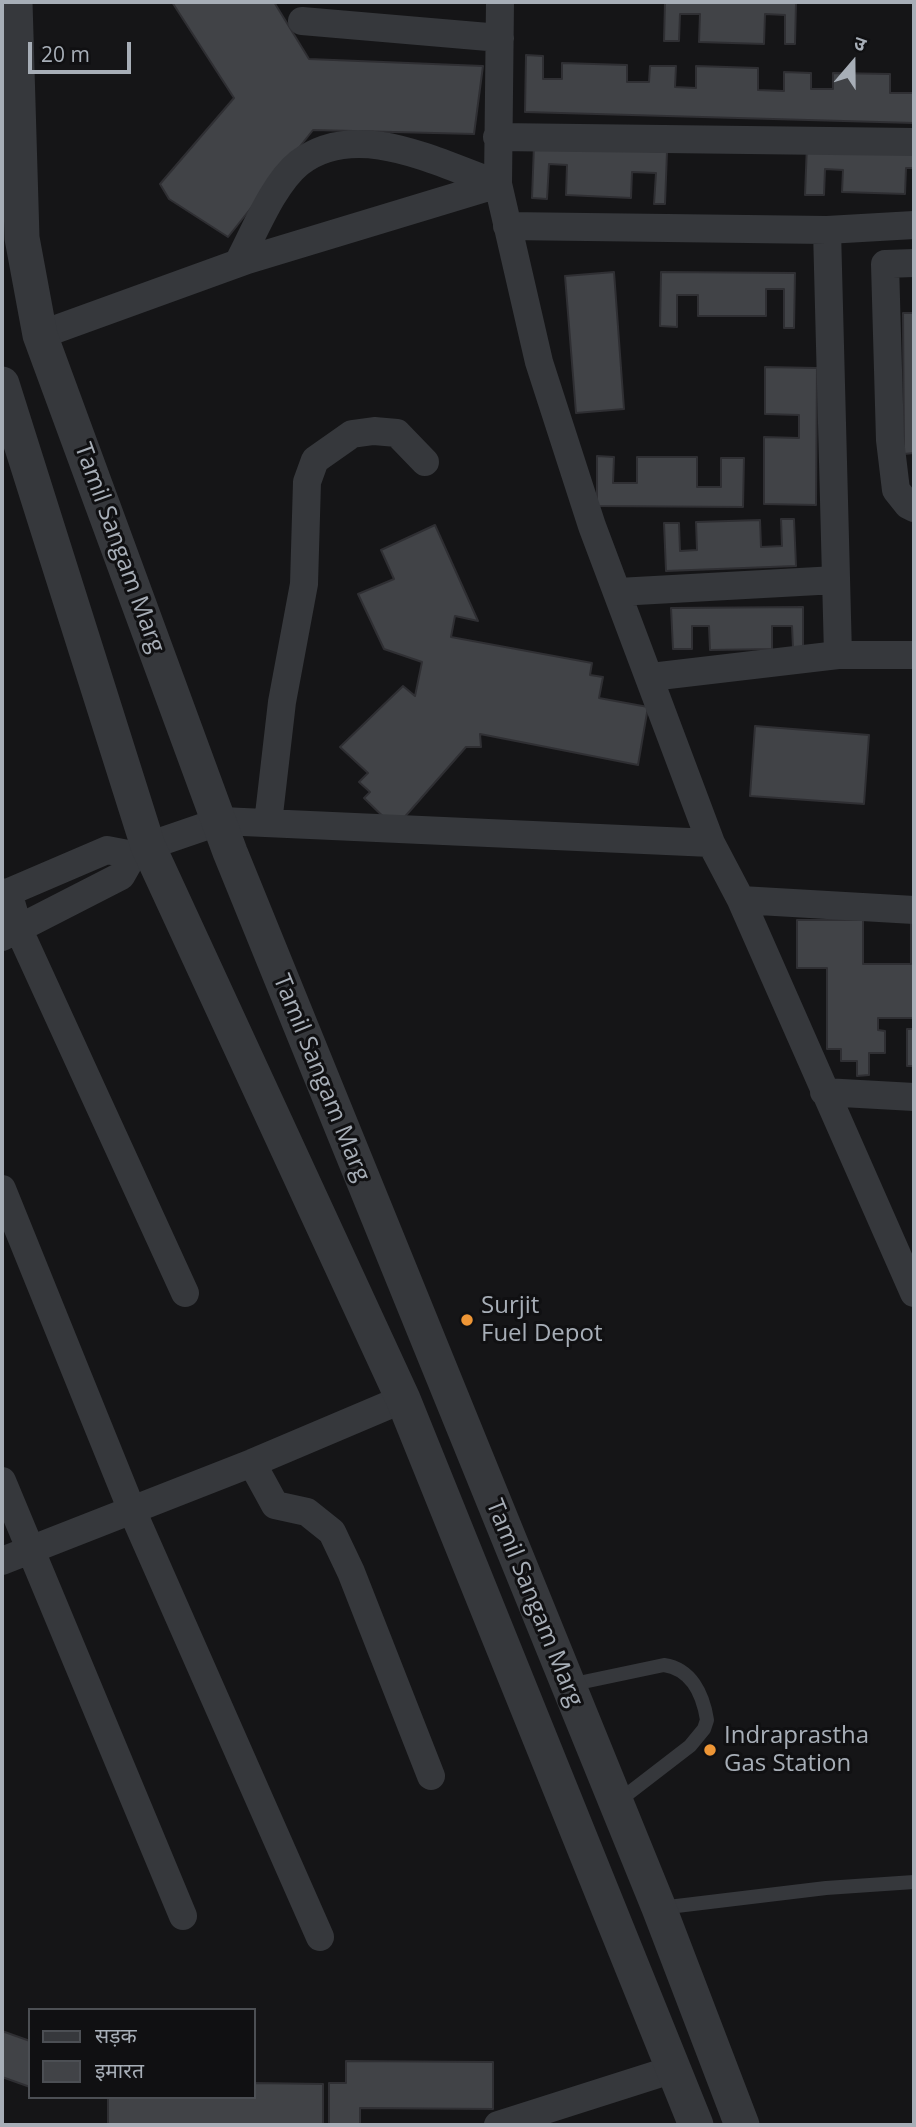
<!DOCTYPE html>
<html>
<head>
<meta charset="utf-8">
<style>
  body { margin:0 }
  #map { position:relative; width:916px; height:2127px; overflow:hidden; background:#151517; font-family:"Open Sans","Noto Sans Devanagari",sans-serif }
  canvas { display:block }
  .frame { position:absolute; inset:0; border:4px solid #a7aeb7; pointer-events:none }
  .legend { position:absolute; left:28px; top:2008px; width:228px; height:91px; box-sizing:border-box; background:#101012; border:2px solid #4c4f54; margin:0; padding:9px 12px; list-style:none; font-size:21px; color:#a7aeb7 }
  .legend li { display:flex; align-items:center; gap:14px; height:35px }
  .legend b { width:35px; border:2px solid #4c4f54 }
  .north { position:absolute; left:818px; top:28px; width:70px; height:70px; -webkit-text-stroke:5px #101012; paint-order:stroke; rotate:20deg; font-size:19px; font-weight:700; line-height:28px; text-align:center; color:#a7aeb7 }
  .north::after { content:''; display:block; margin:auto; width:24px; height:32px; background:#a7aeb7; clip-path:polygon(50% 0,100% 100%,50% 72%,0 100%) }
  .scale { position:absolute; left:28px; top:42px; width:103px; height:32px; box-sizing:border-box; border:4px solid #a7aeb7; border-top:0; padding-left:9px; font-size:21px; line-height:24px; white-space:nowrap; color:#a7aeb7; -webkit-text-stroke:5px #101012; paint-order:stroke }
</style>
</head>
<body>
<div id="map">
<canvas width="916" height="2127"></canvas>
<div class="frame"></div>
<ul class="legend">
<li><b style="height:9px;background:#36383c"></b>सड़क</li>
<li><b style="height:19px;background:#414347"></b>इमारत</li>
</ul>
<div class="north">उ</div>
<div class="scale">20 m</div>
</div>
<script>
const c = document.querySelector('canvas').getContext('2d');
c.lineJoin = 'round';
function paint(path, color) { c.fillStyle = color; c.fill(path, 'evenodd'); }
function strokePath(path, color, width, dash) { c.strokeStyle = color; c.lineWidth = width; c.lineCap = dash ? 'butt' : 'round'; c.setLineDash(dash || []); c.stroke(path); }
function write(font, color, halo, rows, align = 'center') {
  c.font = font + ' "Open Sans",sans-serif'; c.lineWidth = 6; c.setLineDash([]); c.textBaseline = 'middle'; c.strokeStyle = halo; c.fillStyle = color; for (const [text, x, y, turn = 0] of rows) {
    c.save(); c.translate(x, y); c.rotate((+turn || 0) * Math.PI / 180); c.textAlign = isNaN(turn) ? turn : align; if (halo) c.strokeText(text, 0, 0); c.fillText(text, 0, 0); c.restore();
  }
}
const building = new Path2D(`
  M172 2H274L309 59 483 66 474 134 313 130 228 237 169 199 160 184 234 98Z
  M665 2H796L795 44H785V15L765 14 764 44 699 42 700 14H680L679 41H664Z
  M526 55 543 56V79H562V63L627 65V82H649L650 66H676L675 87 696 88V66L758 68V90L784 91V72L811 73V89H833V73L890 74V93H914V123L525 112Z
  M807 144 914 148V168H906L905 194 842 192 843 170 825 169 824 195H805Z
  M534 145 667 152 665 204H654L656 173 632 172 631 198 566 195 567 165 549 164 547 199 532 198Z
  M614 272 624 409 576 413 565 276Z
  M661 272 795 273 794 328H784V289H766V316H698V295H677V327L660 326Z
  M903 313H914V453L904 454Z
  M765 367 817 368 816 505 764 504V437L799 438V415L765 414Z
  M597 456 614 457 613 483H637V457H697V487H721V458H744L743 507 597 506Z
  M781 519H794L796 566 666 571 664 523H679L680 551 697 550 696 522 760 520 761 547 782 546Z
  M435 525 478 621 455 616 451 637 592 663 590 675 603 677 599 698 648 707 638 765 480 734 481 747H466L395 828 364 798 370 792 359 782 368 773 340 747 403 686 415 696 422 662 384 649 358 594 394 579 381 550Z
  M803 607V647L793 648 792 626H772V649L710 650 709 626H692V649H673L671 608Z
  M755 726 869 735 864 804 750 796Z
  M797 920H863V964H911V923H914V1066H907V1029H914V1018H878V1030L885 1031V1053H869V1075L857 1076V1061H841V1049H827V968H797Z
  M2 2031 30 2041V2087L2 2077Z
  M346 2061 493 2062V2109L360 2108V2124H329V2083H346Z
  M254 2083 323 2084V2125H108V2097H254Z`);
const service = new Path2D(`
  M569 1685 664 1665C691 1669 703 1694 707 1720L704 1729 690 1746 616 1803
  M660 1908 826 1888 914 1882`);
const minor = new Path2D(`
  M500 2 498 184 539 362 592 526 711 843 741 900 914 1293
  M302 21 500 38
  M497 137 914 142
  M507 226 827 230 914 225
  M827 230 838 655
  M238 263C254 233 273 184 299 163 357 118 439 164 498 184
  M914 263 885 264 890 440 896 490 908 505 914 508
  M40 335 247 260 498 184
  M618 592 836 580
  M651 677 838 655H914
  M268 823 282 702 304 584 307 482 315 460 352 434 374 431 397 433 425 462
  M8 892 19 930 185 1293
  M2 895 107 850 133 855 148 846 221 821 711 843
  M741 900 914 910
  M2 937 121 876 133 855
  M824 1092 914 1097
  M2 1189 131 1508 320 1937
  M252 1463 275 1505 307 1512 332 1532 351 1572 431 1776
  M2 1481 183 1916
  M2 1561 252 1463 403 1399
  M498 2125 674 2069`);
const tertiary = new Path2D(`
  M15 2 22 238 40 335 230 852 659 1908 742 2125
  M2 384 148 846 403 1399 696 2125`);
const markers = [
  [467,1320,7,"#ee9636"],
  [710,1750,7,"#ee9636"]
];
const streetNames = [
  ["Tamil Sangam Marg",119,548,70],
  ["Tamil Sangam Marg",321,1078,68],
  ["Tamil Sangam Marg",534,1603,68]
];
const poiNames = [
  ["Surjit",481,1306],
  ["Fuel Depot",481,1334],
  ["Indraprastha",724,1736],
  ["Gas Station",724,1764]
];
paint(building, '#414347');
strokePath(building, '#2f2f33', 2);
strokePath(service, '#36383c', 14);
strokePath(minor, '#36383c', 28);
strokePath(tertiary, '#36383c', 35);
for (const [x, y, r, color] of markers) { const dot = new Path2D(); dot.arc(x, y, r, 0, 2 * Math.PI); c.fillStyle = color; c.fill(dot); strokePath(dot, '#101012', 2.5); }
write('24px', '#a7aeb7', '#101012', streetNames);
write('24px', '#a7aeb7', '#101012', poiNames, 'left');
</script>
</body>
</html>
